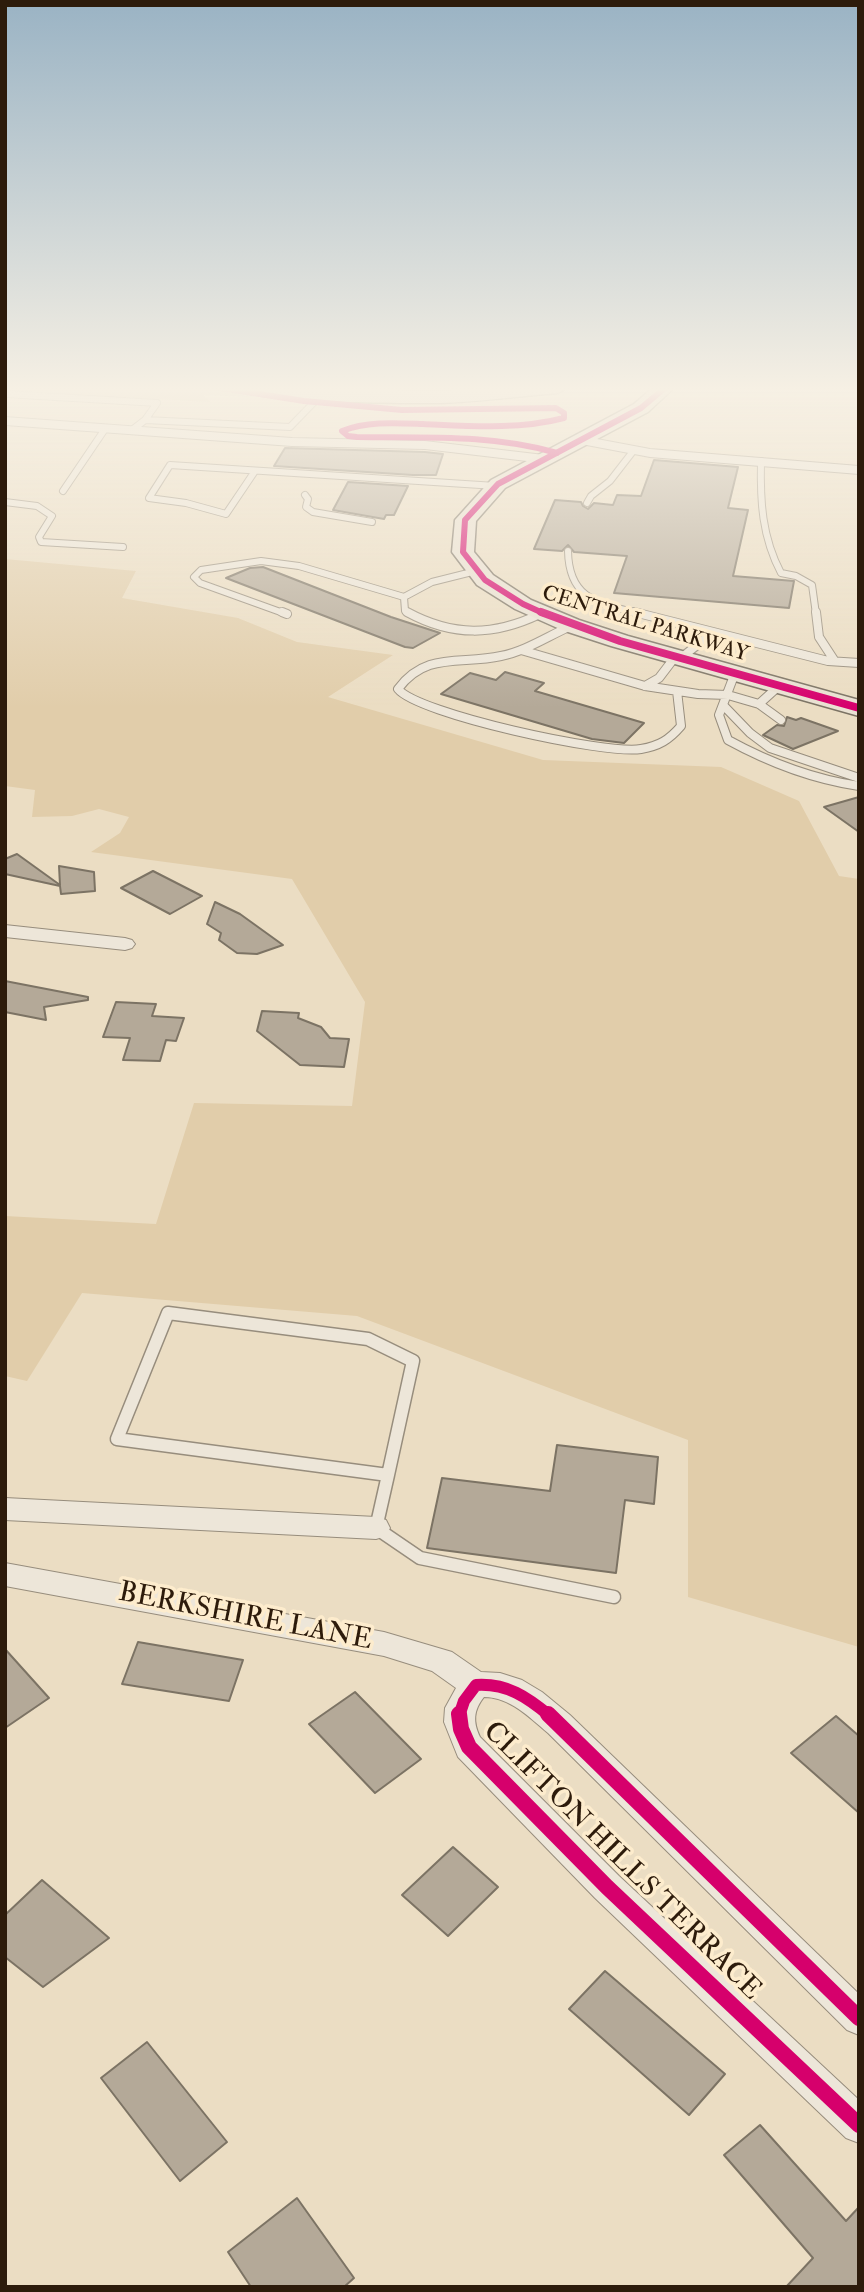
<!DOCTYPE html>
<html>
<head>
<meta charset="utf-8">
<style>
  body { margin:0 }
  #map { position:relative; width:864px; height:2292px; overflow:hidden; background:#ebddc3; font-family:"IM FELL Double Pica",serif }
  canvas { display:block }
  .frame { position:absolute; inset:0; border:7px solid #2d1b0b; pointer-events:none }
</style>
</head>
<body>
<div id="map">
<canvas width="864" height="2292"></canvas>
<div class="frame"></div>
</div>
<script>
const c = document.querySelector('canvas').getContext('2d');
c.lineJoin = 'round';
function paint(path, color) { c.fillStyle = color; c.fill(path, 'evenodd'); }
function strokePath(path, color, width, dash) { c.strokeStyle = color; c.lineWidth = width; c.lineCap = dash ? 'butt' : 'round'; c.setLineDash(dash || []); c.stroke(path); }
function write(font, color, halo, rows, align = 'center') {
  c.font = font + ' "IM FELL Double Pica",serif'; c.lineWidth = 7; c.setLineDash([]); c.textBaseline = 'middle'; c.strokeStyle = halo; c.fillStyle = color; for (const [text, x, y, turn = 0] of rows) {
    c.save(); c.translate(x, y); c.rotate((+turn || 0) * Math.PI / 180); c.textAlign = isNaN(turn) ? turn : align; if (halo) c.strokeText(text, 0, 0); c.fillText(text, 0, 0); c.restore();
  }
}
const green = new Path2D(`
  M5 387H200L253 397 203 395 210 402 5 391Z
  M5 559 136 571 122 598 238 618 297 642 393 655 328 697 543 760 721 767 799 801 839 876 859 879V1647L688 1597V1440L357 1316 82 1293 27 1381 5 1376V1216L156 1224 194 1103 352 1106 365 1002 292 879 91 852 120 833 129 817 99 809 72 816 32 817 35 790 5 786Z`);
const building = new Path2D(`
  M285 448 425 452 443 454 436 475H413L274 466Z
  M654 460 738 467 728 508 748 510 733 576 794 581 789 608 614 593 627 556 574 552 568 545 562 551 534 549 555 500 581 502 583 506 588 509 594 503 613 505 617 495 641 496Z
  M348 482 408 486 394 515H386L384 519 333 510Z
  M263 567 391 617 440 633 413 648 405 647 226 578 250 568Z
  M505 672 544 683 535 691 644 723 624 743 592 739 441 694 470 673 496 680Z
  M787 717 796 720 801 718 838 731 793 749 763 735 777 725 784 726Z
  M859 797V832L824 807Z
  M17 854 60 885 59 866 94 872 95 891 61 894 60 886 5 874V859Z
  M153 871 202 896 170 914 121 888Z
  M215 902 240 914 283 945 257 954 237 953 230 948 219 940 221 933 207 924Z
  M5 981 88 997V1000L44 1007 46 1020 5 1012Z
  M116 1002 156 1004 152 1016 184 1018 176 1041 166 1040 160 1061 123 1060 130 1038 103 1037Z
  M262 1011 299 1013 298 1018 321 1027 330 1038 349 1039 344 1067 300 1065 257 1031Z
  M557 1445 658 1457 654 1504 625 1500 616 1573 427 1548 442 1478 550 1491Z
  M138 1642 243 1660 229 1701 122 1684Z
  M5 1649 49 1698 5 1728Z
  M355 1692 421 1759 375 1793 309 1724Z
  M836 1716 859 1736V1813L791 1753Z
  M453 1847 498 1887 448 1936 402 1895Z
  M42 1880 109 1938 43 1987 5 1957V1915Z
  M605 1971 725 2074 689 2115 569 2009Z
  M147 2042 227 2142 180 2181 101 2078Z
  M760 2125 846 2221 859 2207V2287H786L813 2258 724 2155Z
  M297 2198 354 2278 344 2287H251L228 2252Z`);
const laneFar2 = new Path2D(`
  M5 394 157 403 145 420 132 430
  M145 420 290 427 323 393
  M761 461C760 501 762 537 781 573L796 576 812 585 816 614
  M255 471 226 514 186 503 149 498 170 465 496 486
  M63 491 105 429
  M305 495 308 499 306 507 313 512 372 522
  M5 502 37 506 52 516 39 537 41 542 123 547
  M587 503 591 496 610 481 634 450
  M568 551C569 601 600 603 641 614
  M286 614 200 583 194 577 201 570 261 561 299 566 404 597
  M410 614 405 611 404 597 432 582 476 571`);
const laneFar1 = new Path2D(`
  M282 612 287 614
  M407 612C453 637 494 636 540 614
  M634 612 828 661 859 663
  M816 612 819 637 834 660
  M571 626C548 636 526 651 501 656 461 665 426 651 398 689 418 714 606 755 641 749 659 746 669 740 681 726L677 691
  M521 650 645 686 698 694 728 695 759 704 781 720
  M681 658 712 633
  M735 673 719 715 728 740C770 763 812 779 859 786
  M645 686 659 678 675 657
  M759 704 780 685
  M723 705 750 733 770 748 859 778`);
const lane = new Path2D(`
  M168 1313 368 1339 413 1361 388 1475 117 1439Z
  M388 1475 376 1528 420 1558 614 1597`);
const street = new Path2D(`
  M5 417 292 438 425 441 544 455 551 459 544 463 425 449 292 446 5 425Z
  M581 436 650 449 859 466V474L650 457 576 443 575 440Z
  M5 925 125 938 132 940 135 944 132 948 125 950 5 937Z
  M5 1498 376 1517 386 1520 390 1528 386 1536 376 1539 5 1520Z
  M5 1563 384 1632 452 1652 481 1672 500 1673 522 1680 542 1692 570 1715 859 1994V2035L847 2030 548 1733C529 1717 510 1697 484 1697 473 1711 473 1722 480 1737L619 1876 859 2100V2143L846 2138 595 1898 458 1757 444 1722 445 1708 456 1688 432 1671 384 1656 5 1586Z`);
const primary = new Path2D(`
  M242 387 441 391 488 387H567L558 393C519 396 479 402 439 403 410 403 257 404 242 387Z
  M654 387H675L648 412 505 488 476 521 474 552 493 575 531 600 579 620 628 636 859 700V716L611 646 562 630 515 609 477 585 452 552 455 520 491 480 634 404Z`);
const cyclewayFar3 = new Path2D(`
  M214 387 304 401 402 410 556 408 564 413V418C518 430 470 426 423 424 396 423 367 421 342 431L348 436 357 437C423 438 493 434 557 453
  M545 614 523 604 485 580 463 552 465 520 498 484 641 408 666 387`);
const cyclewayFar2 = new Path2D(`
  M541 612 620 641 859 708`);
const cyclewayFar1 = new Path2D(`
  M459 1716 464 1701 476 1685C507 1683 527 1697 550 1716`);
const cycleway = new Path2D(`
  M459 1714 461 1729 469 1747 607 1887 859 2125
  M548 1714 859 2018`);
const farStreetnames = [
  ["CENTRAL PARKWAY",645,625,17]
];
const nearStreetnames = [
  ["BERKSHIRE LANE",245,1618,11],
  ["CLIFTON HILLS TERRACE",621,1862,45]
];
paint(green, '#e1cdaa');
paint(building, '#b4a998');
strokePath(building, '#7c7364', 2);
strokePath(laneFar2, '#978d7d', 8);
strokePath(laneFar1, '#978d7d', 10);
strokePath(lane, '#978d7d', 15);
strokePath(street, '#978d7d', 2);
strokePath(primary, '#7c7364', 3);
strokePath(laneFar2, '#ede6d9', 6);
strokePath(laneFar1, '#ede6d9', 8);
strokePath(lane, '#ede6d9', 12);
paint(street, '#ede6d9');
paint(primary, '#eae1d2');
strokePath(cyclewayFar3, '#d6006c', 6);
strokePath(cyclewayFar2, '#d6006c', 8);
strokePath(cyclewayFar1, '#d6006c', 12);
strokePath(cycleway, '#d6006c', 16);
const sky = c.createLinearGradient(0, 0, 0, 708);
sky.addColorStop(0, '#9ab3c4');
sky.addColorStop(0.55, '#f6f0e4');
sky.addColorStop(1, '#f6f0e400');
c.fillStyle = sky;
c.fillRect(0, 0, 864, 708);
write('21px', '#2d1b0b', '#fdeccd', farStreetnames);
write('28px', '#2d1b0b', '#fdeccd', nearStreetnames);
</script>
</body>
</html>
